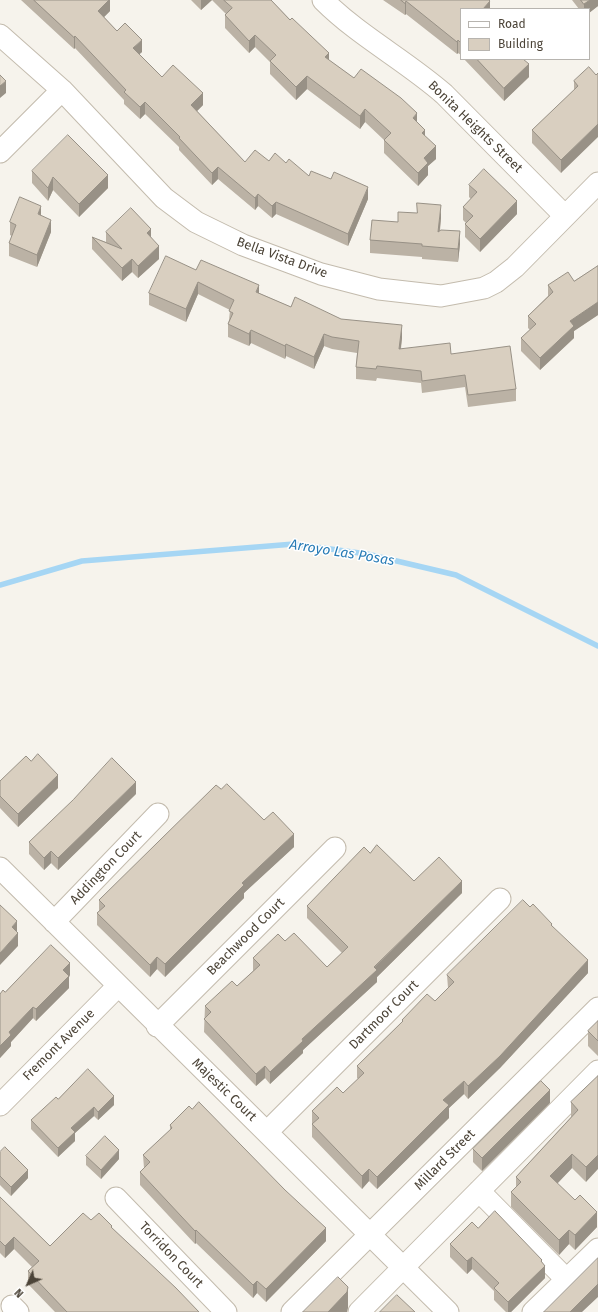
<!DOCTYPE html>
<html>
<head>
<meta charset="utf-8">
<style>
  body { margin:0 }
  #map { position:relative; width:598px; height:1312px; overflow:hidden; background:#f6f3ec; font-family:"Fira Sans",sans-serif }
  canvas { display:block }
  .legend { position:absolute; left:460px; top:8px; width:130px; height:52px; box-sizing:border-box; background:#fff; border:1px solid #b7b4af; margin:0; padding:5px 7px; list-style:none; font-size:12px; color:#4c4438 }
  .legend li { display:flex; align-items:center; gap:8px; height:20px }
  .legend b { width:20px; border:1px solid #b7b4af }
  .north { position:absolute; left:8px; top:1264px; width:40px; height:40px; -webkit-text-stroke:3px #fff; paint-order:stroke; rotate:225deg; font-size:11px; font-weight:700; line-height:16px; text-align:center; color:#4c4438 }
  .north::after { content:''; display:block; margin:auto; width:14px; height:18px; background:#4c4438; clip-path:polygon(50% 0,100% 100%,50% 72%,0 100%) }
</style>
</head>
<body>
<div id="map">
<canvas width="598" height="1312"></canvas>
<ul class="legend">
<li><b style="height:5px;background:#fff"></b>Road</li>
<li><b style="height:11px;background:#d9cfc0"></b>Building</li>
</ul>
<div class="north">N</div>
</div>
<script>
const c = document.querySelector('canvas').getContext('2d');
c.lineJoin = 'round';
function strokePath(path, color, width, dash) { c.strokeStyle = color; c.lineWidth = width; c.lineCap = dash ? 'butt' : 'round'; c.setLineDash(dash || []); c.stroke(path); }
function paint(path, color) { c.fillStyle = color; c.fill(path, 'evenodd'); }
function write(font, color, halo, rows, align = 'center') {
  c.font = font + ' "Fira Sans",sans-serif'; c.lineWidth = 3; c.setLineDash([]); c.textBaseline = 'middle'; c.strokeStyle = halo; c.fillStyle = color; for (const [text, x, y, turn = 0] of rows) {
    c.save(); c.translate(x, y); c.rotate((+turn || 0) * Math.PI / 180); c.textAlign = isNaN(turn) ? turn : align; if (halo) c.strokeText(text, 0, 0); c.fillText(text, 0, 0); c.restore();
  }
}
const stream = new Path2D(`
  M0 585 82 561 294 544 367 554 456 575 598 646`);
const minor = new Path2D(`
  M323 0C359 36 405 60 444 94L565 216
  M0 35 62 90 164 198 196 222 243 245 321 274 379 289 441 296 484 288 496 282 515 267 598 183
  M0 152 62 90
  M0 868 448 1312
  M54 922 158 814
  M157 1026 335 848
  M0 1105 118 986
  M267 1132 500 899
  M479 1191 567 1280
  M116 1198 226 1312
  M12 1306 18 1312
  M292 1312 598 1008
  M359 1312 598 1071
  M533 1312 598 1249`);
const wall = new Path2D(`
  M21 0H110V11L104 17 117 31 142 52 139 54 162 77 203 105 197 111 245 162 269 161 286 163 309 176 368 199 348 246 276 214 272 218 258 206 255 210 218 179 212 185 179 150V147L145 114 140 119 124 104V100L75 48 74 49Z
  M191 0H271L329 60 354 78 417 122 425 136 436 159 428 166V175L418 186 384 153V140L365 122 360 129 307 89 296 100 270 74V62L255 47 249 53 225 28V15L226 14 212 0 201 10Z
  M383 0H489L490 9H461V55L458 53 457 54 406 14 405 15Z
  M572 0H598V6L589 13V9H579Z
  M464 59H523L529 77 504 101Z
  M589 67 561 173 532 143V130L574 90V81Z
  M32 171 108 188 79 217 53 190 48 201 32 183Z
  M469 185 517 214 480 252 465 237V224L466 223 463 220V207L471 199 469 197Z
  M41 216 51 232 37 267 9 256V243L12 236 10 235V222Z
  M441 218 440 231 460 244 458 262 422 259V257L370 253V240L398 222Z
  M106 232 151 237 159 259 138 278 132 272 122 281 92 249V237L106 242Z
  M598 266V315L574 331V338L540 370 521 351V338L530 330 528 328V316L548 296V285L574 281Z
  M196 270 259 293 291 307 341 319 402 338 401 349 451 354 516 389V401L468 407 465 387 422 393 421 383 377 378 376 381 356 379V367L357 353 332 349 324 346 314 369 286 356 285 359 251 343 249 346 228 337V324L229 320 230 310 198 294 186 322 149 305V293Z
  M31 761 58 788 18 827 0 808V781Z
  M221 789 264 820 294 847 244 893V898L165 977 157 969 150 977 97 925V913L99 911V900Z
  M136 794 58 870 51 863 44 870 29 854V842Z
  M370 853 414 881 462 893 377 977V982L303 1050V1053L270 1084 265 1078 256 1086 204 1032 205 1006 237 986 253 971V958L285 941 327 967 342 953 307 918V906Z
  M530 907 552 926 588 973 500 1068 468 1099 464 1094 449 1108V1118L377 1189 369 1181 362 1189 312 1137V1111L343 1093 358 1079 357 1078V1066L402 1022V1020L435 1001 448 988 447 975Z
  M70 975 69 977V988L36 1021 33 1018 11 1042V1046L0 1058V994Z
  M598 1021V1056L588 1046V1031Z
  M598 1076 586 1182 572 1168 557 1184 597 1227 575 1250 569 1244 559 1255 511 1207V1192L516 1187V1177L571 1117V1102Z
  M58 1099 114 1105 98 1120 94 1116 75 1133V1141L58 1157 31 1129V1120Z
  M550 1103 482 1171 473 1162V1149Z
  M170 1125 326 1241 266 1302 257 1293 253 1298 196 1243 195 1244 140 1185V1172L144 1168 143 1155 170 1130Z
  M0 1152 28 1178 11 1196 0 1185Z
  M86 1156 119 1159 101 1179 86 1165Z
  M0 1197 50 1246 91 1220 112 1228 199 1312H55L28 1284V1271L32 1267 14 1249 5 1258 0 1253Z
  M478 1228 542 1263 545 1278 511 1312H506L494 1300V1291L472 1269 467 1274 450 1257V1244Z`);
const shadedWall = new Path2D(`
  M109 0H110V11L98 23V11Z
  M201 0H212L201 10Z
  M590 0H598V6L589 13V9H584V4Z
  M406 1V14L405 15V3Z
  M490 1V9H483Z
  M255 35V47L249 53V41Z
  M75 36V48L74 49V37Z
  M142 40V52L133 60V48Z
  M458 40V53L457 54V42Z
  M329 53V66L325 57Z
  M529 64V77L504 101V88Z
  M307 76V89L296 100V87Z
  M6 81V93L0 98V86Z
  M203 93V105L191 117V105Z
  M145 102V114L140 119V107Z
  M365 109V122L360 129V116Z
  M417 113V126L413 118Z
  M598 124V137L561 173V160Z
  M425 130V143L422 133Z
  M436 146V159L428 166V175L418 186V173L424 158Z
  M218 167V179L212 185V173Z
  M108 175V188L79 217V204Z
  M53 177V190L48 201V188Z
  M368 187V199L348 246V234Z
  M258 194V206L255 210V198Z
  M517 201V214L480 252V239Z
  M276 202V214L272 218V206Z
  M441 205V218L438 245V232Z
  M41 206V218L38 214Z
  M51 220V232L37 267V255Z
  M151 229V241L147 233Z
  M460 231V244L458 262V249Z
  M159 246V259L138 278V266Z
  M132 259V272L122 281V268Z
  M198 282V294L186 322V309Z
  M259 285V297L256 292Z
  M598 302V315L574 331V338L540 370V358L570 321Z
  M402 325V338L399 361V349Z
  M251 330V343L249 346V334Z
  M324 334V346L314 369V357Z
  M286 344V356L285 359V346Z
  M58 775V788L18 827V814Z
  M136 782V794L58 870V858Z
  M294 834V847L244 893V898L165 977V964L242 883Z
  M51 851V863L44 870V858Z
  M462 881V893L377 977V982L303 1050V1053L270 1084V1072L302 1039Z
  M17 921V933L12 927Z
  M18 933V946L0 965V953Z
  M157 957V969L150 977V965Z
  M588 960V973L500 1068 468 1099V1086Z
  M70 963V975L69 977V988L36 1021V1009L63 970Z
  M33 1007V1018L11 1042V1046L0 1058V1046L9 1032Z
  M265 1066V1078L256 1086V1074Z
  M464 1081V1094L449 1108V1118L377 1189V1177L443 1100Z
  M550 1090V1103L482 1171V1158Z
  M114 1096V1105L98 1120V1112Z
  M94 1107V1116L75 1133V1141L58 1157V1148L71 1128Z
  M119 1150V1159L101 1179V1170Z
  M572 1154V1168L550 1191V1176Z
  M598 1155V1169L586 1182V1167Z
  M369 1169V1181L362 1189V1176Z
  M28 1170V1178L11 1196V1187Z
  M597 1212V1227L575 1250V1235Z
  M326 1228V1241L266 1302V1289Z
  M196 1230V1243L195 1244V1231Z
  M569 1230V1244L559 1255V1240Z
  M14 1237V1249L5 1258V1246Z
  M472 1257V1269L467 1274V1261Z
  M542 1260V1268L545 1266V1278L511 1312H508V1302Z
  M257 1281V1293L253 1298V1285Z
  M598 1284V1297L582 1312H570Z
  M348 1287V1308L347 1312H328Z`);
const building = new Path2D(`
  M34 0H109L98 11 117 31 125 23 142 40 133 48 162 77 173 65 203 93 191 105 245 162 255 150 269 161 275 153 286 163 289 159 309 176 311 171 331 179 334 172 368 187 348 234 276 202 272 206 258 194 255 198 218 167 212 173 179 138 180 137 145 102 140 107 124 92 126 90 75 36 74 37Z
  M224 0H271L290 20 292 18 329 53 325 57 354 78 361 69 401 98 417 113 413 118 425 130 422 133 436 146 424 158 428 163 418 173 384 140 391 133 365 109 360 116 307 76 296 87 270 61 276 55 255 35 249 41 225 15 232 8Z
  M401 0H489L490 1 483 9H461V43L458 40 457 42 406 1 405 3Z
  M581 0H590L584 4Z
  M477 59H523L529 64 504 88Z
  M589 67 596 75 598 73V124L561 160 532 130 578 86 574 81Z
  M0 75 6 81 0 86Z
  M68 135 108 175 79 204 53 177 48 188 32 171Z
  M484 169 517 201 480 239 465 224 473 216 463 207 477 192 469 185Z
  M20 197 41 206 38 214 51 220 37 255 9 243 16 225 10 222Z
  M417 203 441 205 438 232 441 230 460 231 458 249 422 246V244L370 240 372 220 398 222V212L417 213Z
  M131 208 151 229 147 233 159 246 138 266 132 259 122 268 92 237 122 249 106 232Z
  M166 256 196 270 201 260 259 285 256 292 291 307 295 297 341 319 402 325 399 349 450 343 451 354 510 346 516 389 468 395 465 375 422 381 421 371 377 366 376 369 356 367 359 341 332 337 324 334 314 357 286 344 285 346 251 330 249 334 228 324 233 313 229 311 234 300 198 282 186 309 149 293Z
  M598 266V302L570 321 574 326 540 358 521 338 536 324 528 316 553 292 548 285 568 272 574 281Z
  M38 754 58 775 18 814 0 796V781L26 756 31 761Z
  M112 758 136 782 58 858 51 851 44 858 29 842 73 800Z
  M227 784 264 820 273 812 294 834 242 883 244 885 165 964 157 957 150 965 97 913 105 906 99 900 216 785 221 789Z
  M377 845 414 881 439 857 462 881 374 967 377 970 302 1039 303 1041 270 1072 265 1066 256 1074 204 1019 211 1012 205 1006 232 981 237 986 260 965 253 958 278 934 285 941 294 933 327 967 348 947 307 906 364 847 370 853Z
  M523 900 530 907 533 904 552 924 551 925 588 960 500 1056 468 1086 464 1081 443 1100 449 1105 377 1177 369 1169 362 1176 312 1124 319 1118 312 1111 337 1087 343 1093 364 1073 357 1066 403 1021 402 1020 427 994 435 1001 454 982 447 975Z
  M0 905 17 921 12 927 18 933 0 953Z
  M51 945 70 963 63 970 69 976 36 1009 33 1007 9 1032 11 1035 0 1046V994L3 990 5 992Z
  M598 1021V1041L588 1031Z
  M88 1069 114 1096 98 1112 94 1107 71 1128 75 1132 58 1148 31 1120 56 1097 58 1099Z
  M598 1076V1155L586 1167 572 1154 550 1176 575 1200 580 1195 597 1212 575 1235 569 1230 559 1240 511 1192 521 1182 516 1177 578 1110 571 1102Z
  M541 1081 550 1090 482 1158 473 1149Z
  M199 1102 285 1190 326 1228 266 1289 257 1281 253 1285 196 1230 195 1231 140 1172 150 1162 143 1155 172 1128 170 1125 189 1106 192 1109Z
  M105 1136 119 1150 101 1170 86 1156Z
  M5 1147 28 1170 11 1187 0 1176V1152Z
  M0 1197 50 1246 83 1213 91 1220 99 1213 112 1226 111 1227 176 1288 199 1312H67L28 1271 39 1261 14 1237 5 1246 0 1241Z
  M495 1211 542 1260 541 1261 545 1266 508 1302 494 1288 499 1283 472 1257 467 1261 450 1244 472 1222 478 1228Z
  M598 1258V1284L570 1312H544Z
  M338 1277 348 1287 347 1292 328 1312H303Z
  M397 1295 415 1312H380Z`);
const streetNames = [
  ["Bonita Heights Street",475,127,44],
  ["Bella Vista Drive",282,258,20],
  ["Addington Court",106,868,-46],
  ["Beachwood Court",246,937,-45],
  ["Dartmoor Court",384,1015,-45],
  ["Fremont Avenue",59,1045,-45],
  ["Majestic Court",224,1090,44],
  ["Millard Street",445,1160,-45],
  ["Torridon Court",171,1255,46]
];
const waterNames = [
  ["Arroyo Las Posas",342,553,9]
];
strokePath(stream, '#a6d6f4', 5.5);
strokePath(minor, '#c3bbad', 23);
strokePath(minor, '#fff', 21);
paint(wall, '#bbb2a5');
paint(shadedWall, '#989186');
paint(building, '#d9cfc0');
strokePath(building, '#989186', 1);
write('13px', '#4c4438', '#fff', streetNames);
write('italic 14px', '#297cb6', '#fff', waterNames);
</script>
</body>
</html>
